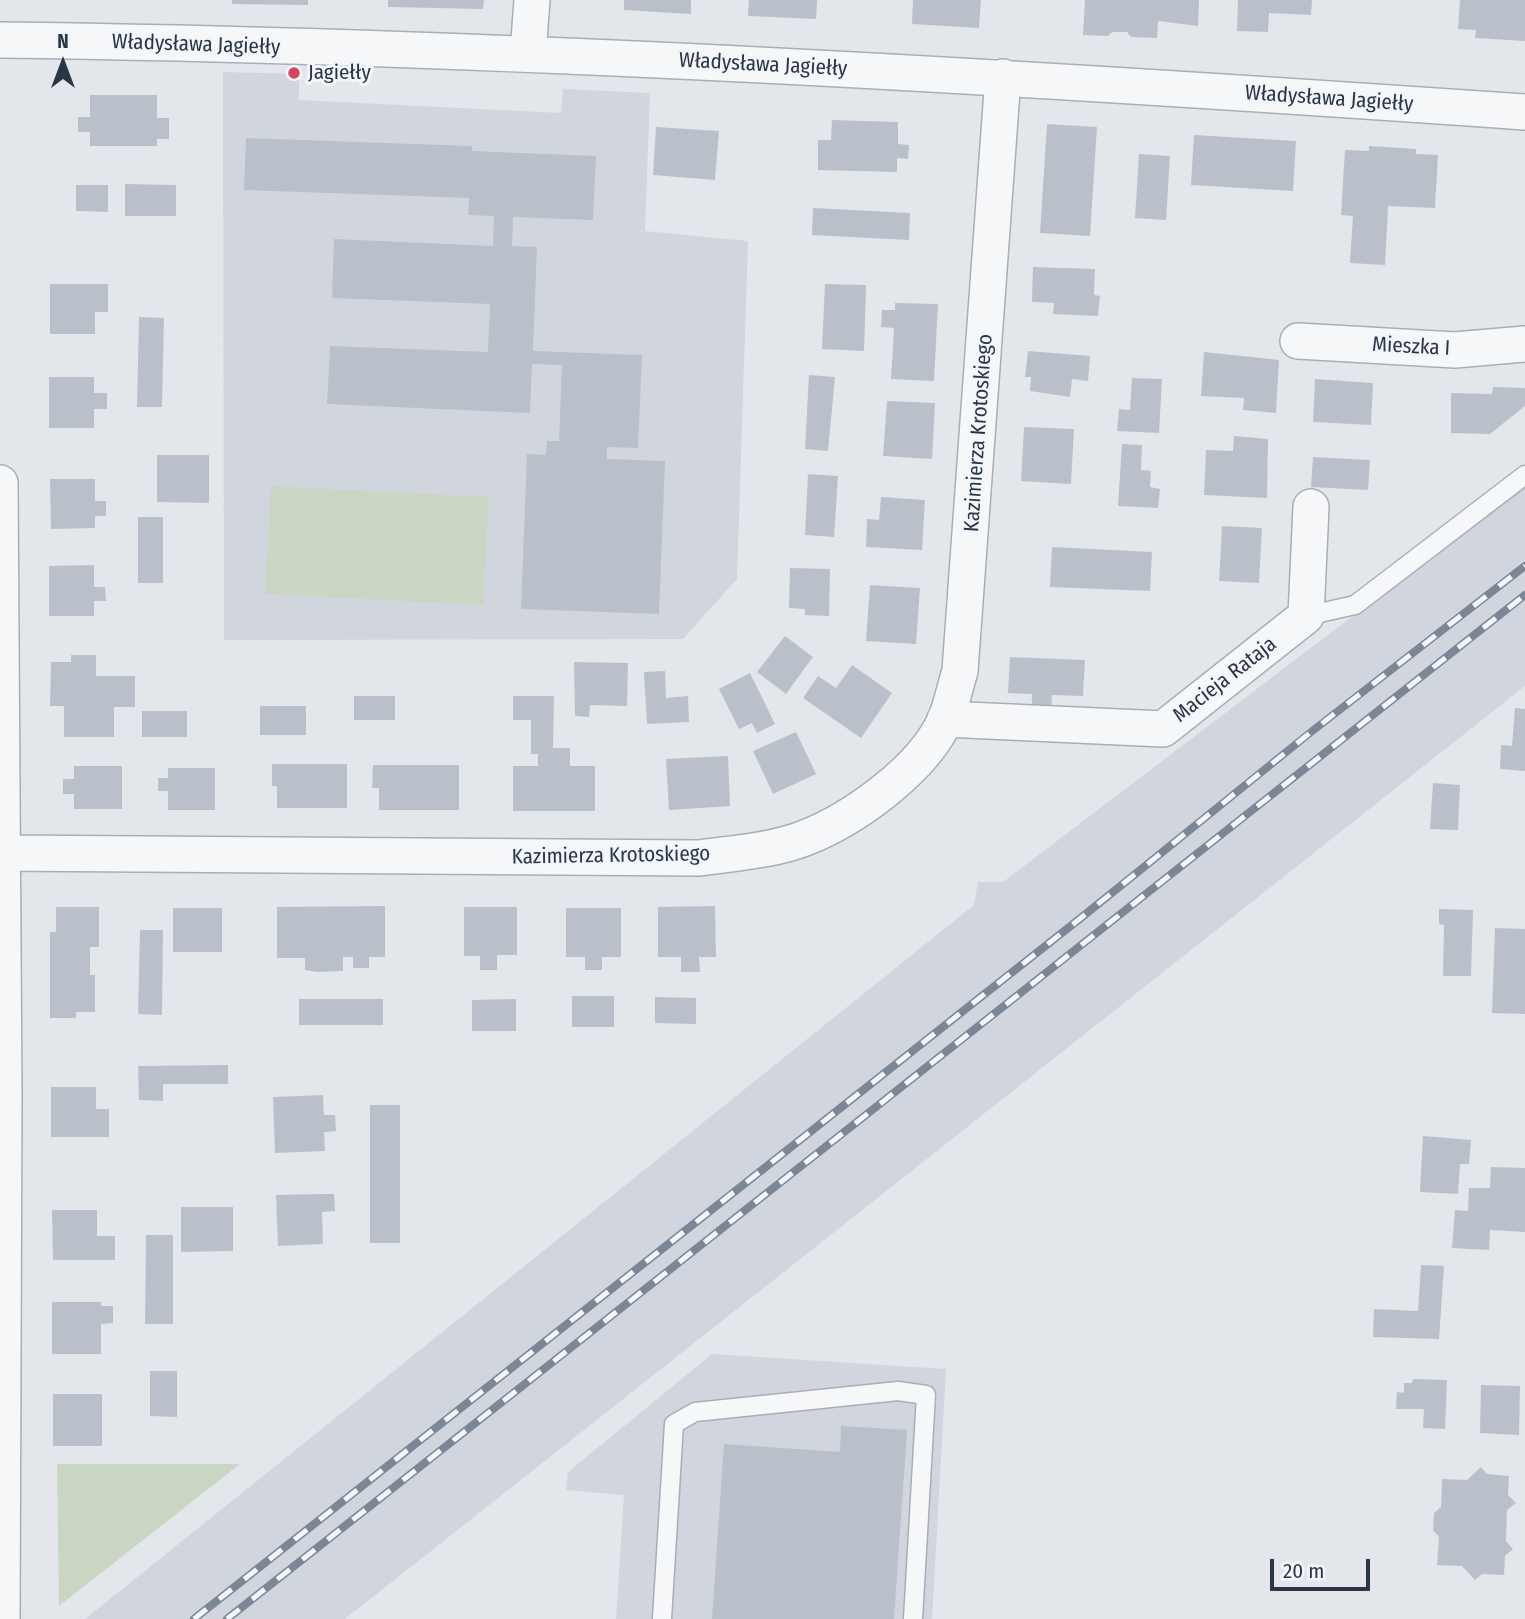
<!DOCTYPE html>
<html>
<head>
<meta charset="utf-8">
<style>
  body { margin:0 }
  #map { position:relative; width:1525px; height:1619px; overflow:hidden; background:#e3e7ec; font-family:"Fira Sans Condensed",sans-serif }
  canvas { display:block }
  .north { position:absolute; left:28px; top:28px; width:70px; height:70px; -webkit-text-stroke:5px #f3f6f9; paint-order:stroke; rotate:0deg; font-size:19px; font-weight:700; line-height:28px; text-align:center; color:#2a3545 }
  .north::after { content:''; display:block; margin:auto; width:24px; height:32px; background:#2a3545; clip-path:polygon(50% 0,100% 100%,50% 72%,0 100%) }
  .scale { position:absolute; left:1270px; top:1559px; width:100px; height:32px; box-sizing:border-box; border:4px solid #2a3545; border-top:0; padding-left:9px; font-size:21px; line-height:24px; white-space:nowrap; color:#2a3545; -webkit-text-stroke:5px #f3f6f9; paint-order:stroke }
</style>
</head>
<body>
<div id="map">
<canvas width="1525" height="1619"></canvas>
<div class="north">N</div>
<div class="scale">20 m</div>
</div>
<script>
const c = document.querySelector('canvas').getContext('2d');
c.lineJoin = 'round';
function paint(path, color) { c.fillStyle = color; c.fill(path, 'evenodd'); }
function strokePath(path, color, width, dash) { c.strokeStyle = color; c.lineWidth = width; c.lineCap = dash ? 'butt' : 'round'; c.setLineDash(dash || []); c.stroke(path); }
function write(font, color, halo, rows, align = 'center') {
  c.font = font + ' "Fira Sans Condensed",sans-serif'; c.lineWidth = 6; c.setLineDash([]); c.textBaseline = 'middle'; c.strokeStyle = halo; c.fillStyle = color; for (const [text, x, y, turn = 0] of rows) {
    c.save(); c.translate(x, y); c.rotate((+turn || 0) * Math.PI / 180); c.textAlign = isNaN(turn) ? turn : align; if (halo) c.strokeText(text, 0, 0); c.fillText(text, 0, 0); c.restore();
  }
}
const built = new Path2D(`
  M223 72 299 74V100L561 113 563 89 650 93 645 231 748 241 737 579 683 639 224 640Z
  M1525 485V686L345 1619H85L974 905 978 882H1003Z
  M712 1354 946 1369 932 1619H616L624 1495 566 1490 568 1472Z`);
const green = new Path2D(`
  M271 486 489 497 483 605 265 594Z
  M57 1464H240L59 1606Z`);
const building = new Path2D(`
  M232 0H308V5L232 4Z
  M388 0H484L483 9 388 7Z
  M624 0H691V14L624 10Z
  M749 0H817L816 19 748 16Z
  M913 0H981L979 28 912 24Z
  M1085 0H1199L1198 26 1158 21 1157 38 1131 37 1127 32H1112L1108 36 1083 35Z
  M1238 0H1312L1311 15 1269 13 1268 32 1237 31Z
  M1460 0H1525V41L1475 38 1476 30 1458 29Z
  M90 95H157V118H169V139H157V146H90V132H78V117H90Z
  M832 120 898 122V144L909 145 908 159 897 158V172L818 170V140H831Z
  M1047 124 1097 127 1090 236 1040 233Z
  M656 127 719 131 715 180 653 175Z
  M1194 135 1296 141 1293 191 1191 185Z
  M246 138 472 146V151L596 156 593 220 513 217 512 246 537 247 533 351 642 355 638 448 607 447V459L665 461 659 614 521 609 527 454 546 455 547 441H559L562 365 532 364 530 413 327 404 330 346 488 352 490 304 332 298 334 239 493 246 494 216 468 215 469 198 244 190Z
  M1369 146 1416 149V154L1438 155 1435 208 1388 206 1385 265 1350 263 1353 216 1341 215 1345 150 1369 151Z
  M1139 154 1170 156 1166 220 1135 218Z
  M125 184 176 185V216H125Z
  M76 185H108V212L76 211Z
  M813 208 910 213 909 240 812 235Z
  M1033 267 1095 269 1094 295 1100 296 1098 316 1053 314 1054 303 1032 302Z
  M50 284H108V312H95V334H50Z
  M825 284 866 285 864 351 822 349Z
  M895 303 938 304 934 381 891 379 894 328 881 327 882 310H895Z
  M139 317 164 318 162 407H137Z
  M1028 351 1090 356 1088 381 1072 379 1070 397 1030 391 1031 377H1025Z
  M1204 352 1279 360 1276 413 1243 410 1244 398 1201 396Z
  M809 375 835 377 828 451 805 449Z
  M49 377H94V393H107V409H94V428H49Z
  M1132 378 1162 379 1159 433 1117 431 1119 409 1130 410Z
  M1315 379 1373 383 1371 425 1313 422Z
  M1493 387 1525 388V406L1490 434 1451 433V393L1492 394Z
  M887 401 935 403 932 459 883 456Z
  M1024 427 1074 429 1071 484 1021 481Z
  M1234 436 1268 439 1267 498 1204 495 1206 450 1233 451Z
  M1122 444 1142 445 1141 470 1151 471 1150 487 1160 489 1158 508 1118 506Z
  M157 455H209V503L157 502Z
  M1313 457 1370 460 1368 490 1311 487Z
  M808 474 838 476 834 537 805 535Z
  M50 479H95V501H106V516H95V528L51 529Z
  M881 497 925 500 922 550 866 547 867 519 879 520Z
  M138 517H163V583H138Z
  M1222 526 1262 528 1259 583 1219 581Z
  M1052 547 1152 552 1150 591 1050 587Z
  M94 565V587H105L106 601H94V616H49V566Z
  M790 568 830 569 829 616 805 615V609L789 608Z
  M870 585 920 588 916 644 866 641Z
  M785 636 813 657 786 694 757 672Z
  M71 655H96V676H135V707H114V737H64V706H50L51 662H71Z
  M1010 657 1085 660 1083 696 1052 695 1051 711 1032 710V694L1008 693Z
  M574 662 628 663 627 706 590 705 589 717 575 716Z
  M852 665 892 693 861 738 803 698 818 676 836 688Z
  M665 671 666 698 688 696 689 722 647 724 644 672Z
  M750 673 775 724 757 733 752 723 739 729 719 689Z
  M354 696H395V720H354Z
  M513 696H554L553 748H570V766H595V811H513V766H538V754H531V720H513Z
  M260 706H306V735H260Z
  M1515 708 1525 709V771L1500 769 1501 745 1512 746Z
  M142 711H187V737H142Z
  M796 732 816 774 773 794 753 751Z
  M728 756 730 806 669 810 666 759Z
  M272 764H347V808H277V786H272Z
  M373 765H459V810H379V788H372Z
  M74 766H122V809H74V794H63V779H74Z
  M168 768H215V810H168V791H158V778H168Z
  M1433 783 1460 785 1458 830 1430 829Z
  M385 906V957H369V968H353V957H343V971L318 972 305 970V958H277V907Z
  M715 906 716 957H699L700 972H681V957H658V907Z
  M56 907H99V947H90V975H95V1012H76V1018H50V932H56Z
  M464 907H517V955H497V970H480V956H464Z
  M173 908H222V952H173Z
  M566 908H621V957H602V970H585V957H566Z
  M1439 909 1473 910 1471 976H1443L1444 925 1439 924Z
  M1495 928 1525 929V1014L1492 1013Z
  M140 930H163L162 1015 138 1014Z
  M572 996H614V1027H572Z
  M655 997 696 998V1024L655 1023Z
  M299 999H383V1025H299Z
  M516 999V1031H472V1000Z
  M228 1065V1084H163V1101L139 1100 138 1066Z
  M51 1087H96V1109H109V1137H51Z
  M323 1095 324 1115H335L336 1131 324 1132 325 1151 275 1153 273 1097Z
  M370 1105H400V1243H370Z
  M1423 1136 1471 1140 1469 1164H1460L1458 1194 1420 1192Z
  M1491 1167 1525 1168V1232L1490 1230 1489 1250 1452 1248 1455 1210 1468 1211 1469 1188H1490Z
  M321 1194H334L335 1211 322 1212 323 1244 278 1246 276 1195Z
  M181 1207H233V1251L181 1252Z
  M52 1210H97V1236H115V1260H53Z
  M146 1235H173V1324H145Z
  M1421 1265 1444 1266 1439 1339 1373 1337 1374 1309 1418 1311Z
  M52 1302H101V1306H113V1323L101 1324V1354H52Z
  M150 1371H177V1417L150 1416Z
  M1413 1379 1447 1380 1445 1429 1423 1428 1424 1409H1396L1397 1392 1404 1393V1383H1412Z
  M1481 1385 1520 1386 1519 1435 1480 1433Z
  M53 1394H102V1446H53Z
  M841 1426 907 1430 894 1619H712L724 1444 840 1452Z
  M1481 1467 1487 1474 1509 1476 1508 1495 1516 1503 1507 1510 1506 1541 1513 1549 1505 1556 1504 1575 1482 1574 1475 1580 1462 1566 1437 1565 1439 1537 1433 1530 1434 1513 1441 1507 1442 1479 1467 1480Z`);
const service = new Path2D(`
  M1306 616 1355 605 1525 475
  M662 1619 674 1424 695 1412 898 1391 926 1395 913 1619`);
const minor = new Path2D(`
  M0 40C509 46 1017 77 1525 112
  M528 54 532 0
  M1298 341 1455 350 1525 344
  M0 483 4 1096 2 1619
  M945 719 1163 729 1306 616 1311 507
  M2 853 699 858C733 853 772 851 805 838 854 819 925 768 946 718 952 703 955 687 960 671L1003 77`);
const rail = new Path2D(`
  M194 1619 1082 917 1311 732 1525 566
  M227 1619 1525 595`);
const markers = [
  [294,73,7,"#d34562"]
];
const streetNames = [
  ["Władysława Jagiełły",196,45,2],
  ["Władysława Jagiełły",763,65,3],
  ["Władysława Jagiełły",1329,99,4],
  ["Mieszka I",1411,347,3],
  ["Kazimierza Krotoskiego",979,433,-86],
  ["Macieja Rataja",1225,680,-38],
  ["Kazimierza Krotoskiego",611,856,-1]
];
const poiNames = [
  ["Jagiełły",308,73]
];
paint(built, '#d1d6de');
paint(green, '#c9d6c4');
paint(building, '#bac0ca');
strokePath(service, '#a8aeb7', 21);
strokePath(minor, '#a8aeb7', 38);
strokePath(service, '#f6f7f9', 18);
strokePath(minor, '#f6f7f9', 35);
strokePath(rail, '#7c8796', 8);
strokePath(rail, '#f3f6f9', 5, [16]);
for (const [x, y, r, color] of markers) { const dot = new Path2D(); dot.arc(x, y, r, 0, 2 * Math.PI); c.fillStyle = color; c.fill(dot); strokePath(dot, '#f3f6f9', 2.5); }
write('21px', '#2a3545', '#f3f6f9', streetNames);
write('21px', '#2a3545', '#f3f6f9', poiNames, 'left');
</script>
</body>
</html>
